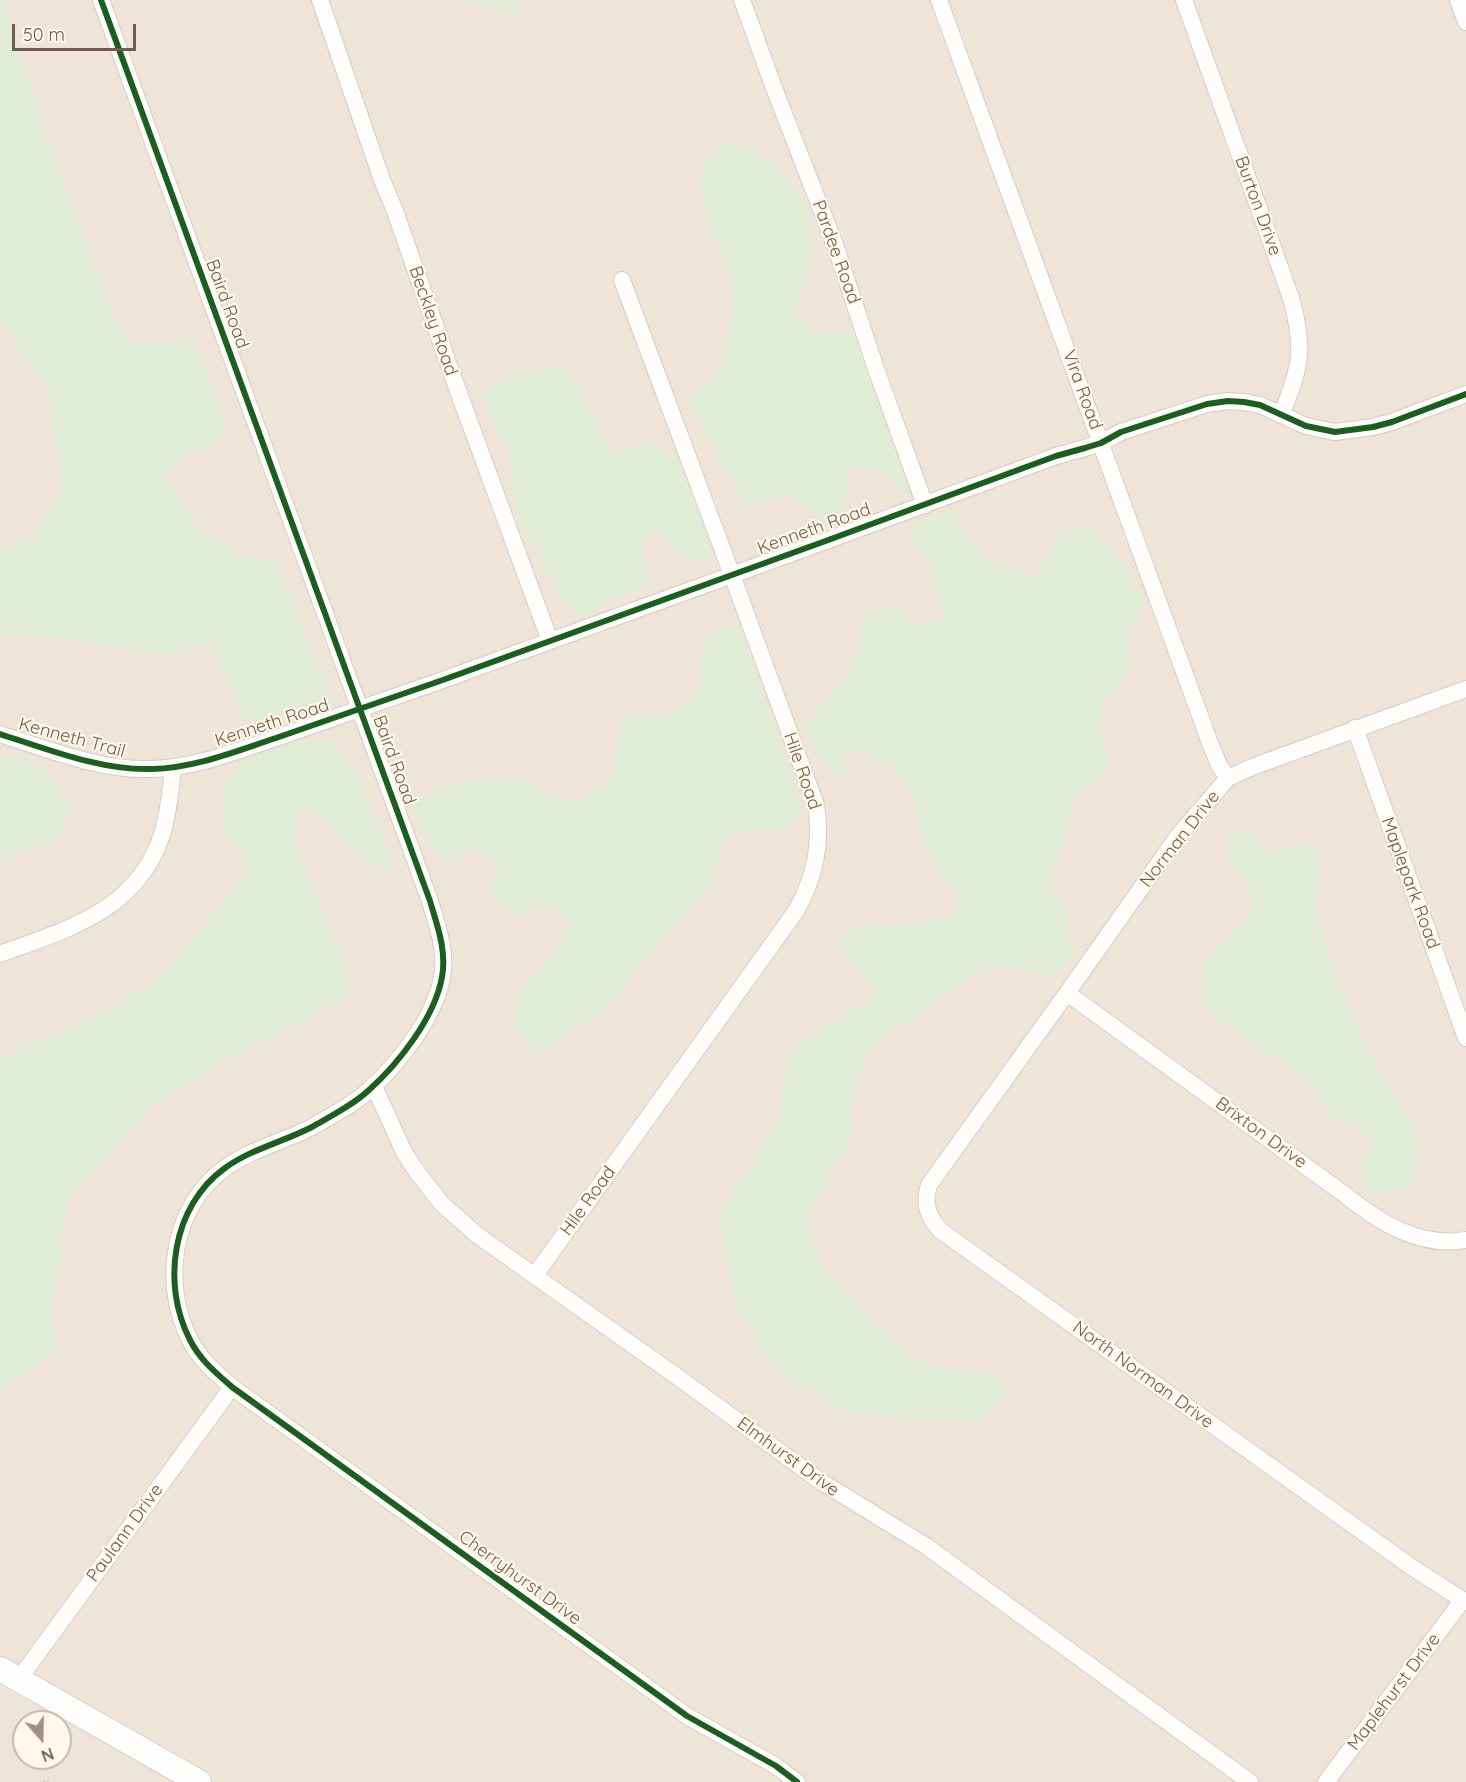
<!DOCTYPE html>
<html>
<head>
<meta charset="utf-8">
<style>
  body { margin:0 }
  #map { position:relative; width:1466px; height:1782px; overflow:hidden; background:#f5f1e9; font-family:Quicksand,sans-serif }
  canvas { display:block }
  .north { position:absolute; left:12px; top:1710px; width:60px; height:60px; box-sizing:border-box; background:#fef7ea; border:2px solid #c6b9ab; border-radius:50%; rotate:160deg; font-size:16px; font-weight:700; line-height:24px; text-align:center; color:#715b4c }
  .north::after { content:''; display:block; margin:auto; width:21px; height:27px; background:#9f9083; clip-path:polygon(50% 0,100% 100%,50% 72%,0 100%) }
  .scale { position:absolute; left:12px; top:24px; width:124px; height:27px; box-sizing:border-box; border:3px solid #715b4c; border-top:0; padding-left:8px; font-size:18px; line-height:21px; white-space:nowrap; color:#715b4c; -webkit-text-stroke:4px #fef7ea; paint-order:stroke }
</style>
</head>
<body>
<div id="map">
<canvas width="1466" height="1782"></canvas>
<div class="north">N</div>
<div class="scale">50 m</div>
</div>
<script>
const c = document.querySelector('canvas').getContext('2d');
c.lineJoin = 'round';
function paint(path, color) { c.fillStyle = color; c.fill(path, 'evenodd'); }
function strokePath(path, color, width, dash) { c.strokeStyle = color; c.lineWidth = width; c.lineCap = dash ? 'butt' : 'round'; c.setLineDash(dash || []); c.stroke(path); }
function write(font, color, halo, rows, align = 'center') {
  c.font = font + ' Quicksand,sans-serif'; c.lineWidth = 4.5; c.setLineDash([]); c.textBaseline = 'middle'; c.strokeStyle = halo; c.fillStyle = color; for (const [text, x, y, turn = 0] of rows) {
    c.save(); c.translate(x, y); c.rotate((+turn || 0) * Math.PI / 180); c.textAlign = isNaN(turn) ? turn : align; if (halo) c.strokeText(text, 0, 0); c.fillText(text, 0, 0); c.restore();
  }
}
const residential = new Path2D(`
  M0 0H1466V1782H199L0 1669Z
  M0 1685 175 1782H0ZM24 1722H60V1758H24Z`);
const green = new Path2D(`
  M0 0H2L7 10 46 136 76 212 107 301 128 343 166 344 194 340 223 416 221 442 182 457 165 475 199 531 246 556 276 561 335 706 276 722 243 720 210 642 165 654 48 636 0 635V549L33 536 63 490 47 385 16 343 0 318Z
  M463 0H519L516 14Z
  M730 141 753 149 779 169 806 209 815 254 800 288 796 310 809 330 855 333 912 497 877 468 847 467 846 509 826 524 804 506 787 495 747 507 687 399 709 382 724 358 731 315 733 283 704 211 701 175 706 156Z
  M567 367 601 434 615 454 645 441 677 458 705 529 712 560 686 558 656 529 642 548 648 585 611 598 582 617 560 599 515 507 508 449 489 415 484 392 509 376 524 371Z
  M955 510 962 534 995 564 1035 578 1056 539 1088 526 1123 563 1145 605 1126 633 1132 665 1125 677 1099 704 1103 734 1111 769 1077 794 1062 848 1051 876 1050 887 1066 913 1073 954 1052 977 1015 967H984L879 1042 862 1066 850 1102 853 1134 807 1218 820 1263 862 1311 895 1343 933 1368 977 1371 1011 1388 983 1420 906 1419 848 1411 792 1382 761 1349 733 1299 720 1215 779 1117 782 1086 790 1048 839 1019 878 993 843 952 839 937 856 926 900 925 952 918 962 892 945 883 924 842 914 797 898 777 883 763 869 753 858 749 845 756 844 777 830 771 803 727 848 676 861 638 865 615 891 606 919 624 945 619 926 555 908 531 931 516Z
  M740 627 804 811 787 827 743 830 723 841 710 886 600 1013 538 1052 514 1028 518 993 554 956 572 919 541 905 513 917 486 888 501 865 477 849 446 860 425 842 411 803 459 781 484 778H521L554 798 581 801 616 771V744L627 712 668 715 703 687 699 660 714 628Z
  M294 740 335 741 364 791 391 860 392 875 351 849 329 822 299 805 294 842 350 976V992L318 1013 213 1067 149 1108 68 1201 52 1310 57 1349 0 1391V1059L123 1002 169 968 250 869 222 829 223 788 237 765Z
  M5 756 24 759 49 774 70 801 58 839 0 859V758Z
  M1247 831 1267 851 1294 846 1311 845 1320 866 1316 910 1334 972 1367 1051 1411 1120 1421 1148 1408 1187 1371 1194 1360 1168 1372 1145 1354 1121 1331 1120 1316 1087 1213 1016 1200 999 1204 964 1230 936 1254 913 1250 889 1233 864 1228 850 1229 834Z`);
const path = new Path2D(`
  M44 1782 45 1779 49 1781`);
const street = new Path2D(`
  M101 0 430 901C437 925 447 951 442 977 435 1017 399 1063 369 1090 353 1105 331 1116 312 1127 283 1142 251 1149 225 1168 172 1206 161 1284 190 1340 200 1360 216 1373 232 1387L687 1716 776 1766 797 1782
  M320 0 382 180 395 211 453 377 550 641
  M742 0 774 88 835 245 876 369 925 505
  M939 0 1210 743 1219 765 1228 778
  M1184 0 1291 298C1305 348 1301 368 1281 415
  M1458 0 1466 22
  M1466 689 1252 767 1228 778 1178 836 1067 993 929 1185C923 1203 928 1218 941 1231L1413 1568 1466 1602
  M1355 728 1466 1038
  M0 734C47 749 102 771 152 769 195 768 236 751 276 738 331 719 386 700 440 681 646 607 851 532 1056 456L1085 448 1101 443 1121 432 1207 404 1228 401 1244 402 1260 405 1306 426 1335 432 1373 427 1392 422 1466 394
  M0 954C68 929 140 910 163 831 169 810 171 789 173 767
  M1067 993 1344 1194C1379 1222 1419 1248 1466 1240
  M374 1086 403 1150 414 1168 441 1203 477 1235 679 1378 820 1481 926 1546 1250 1782
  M535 1275 796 911C815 877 822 844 816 805L732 575 622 280
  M19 1679 232 1387
  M1326 1782 1462 1601`);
const secondary = new Path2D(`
  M0 1669 199 1782`);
const cycleway = new Path2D(`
  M101 0 430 901C437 925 447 951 442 977 435 1017 399 1063 369 1090 353 1105 331 1116 312 1127 283 1142 251 1149 225 1168 172 1206 161 1284 190 1340 200 1360 216 1373 232 1387L687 1716 776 1766 797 1782
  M0 734C47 749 102 771 152 769 195 768 236 751 276 738 331 719 386 700 440 681 646 607 851 532 1056 456L1085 448 1101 443 1121 432 1207 404 1228 401 1244 402 1260 405 1306 426 1335 432 1373 427 1392 422 1466 394`);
const streetNames = [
  ["Burton Drive",1258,206,70],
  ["Pardee Road",836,252,70],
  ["Baird Road",227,304,70],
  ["Beckley Road",433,321,71],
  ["Vira Road",1082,390,70],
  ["Kenneth Road",814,529,-20],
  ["Kenneth Road",272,723,-18],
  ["Kenneth Trail",72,738,15],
  ["Baird Road",394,760,70],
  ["Hile Road",802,771,71],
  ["Norman Drive",1180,839,-52],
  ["Maplepark Road",1410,883,70],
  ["Brixton Drive",1261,1133,36],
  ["Hile Road",588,1201,-54],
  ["North Norman Drive",1143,1375,36],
  ["Elmhurst Drive",788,1457,36],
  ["Paulann Drive",125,1533,-54],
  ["Cherryhurst Drive",520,1578,36],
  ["Maplehurst Drive",1394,1692,-53]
];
paint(residential, '#eee4d7');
paint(green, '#e1ecd5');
strokePath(street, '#d4cec7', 18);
strokePath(secondary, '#d4cec6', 26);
strokePath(path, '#d6d0ca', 3, [1.5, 4.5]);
strokePath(street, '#fefdfc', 16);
strokePath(secondary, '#fefdfc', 24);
strokePath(cycleway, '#1b5e20', 6);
write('18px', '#715b4c', '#fef7ea', streetNames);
</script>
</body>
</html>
